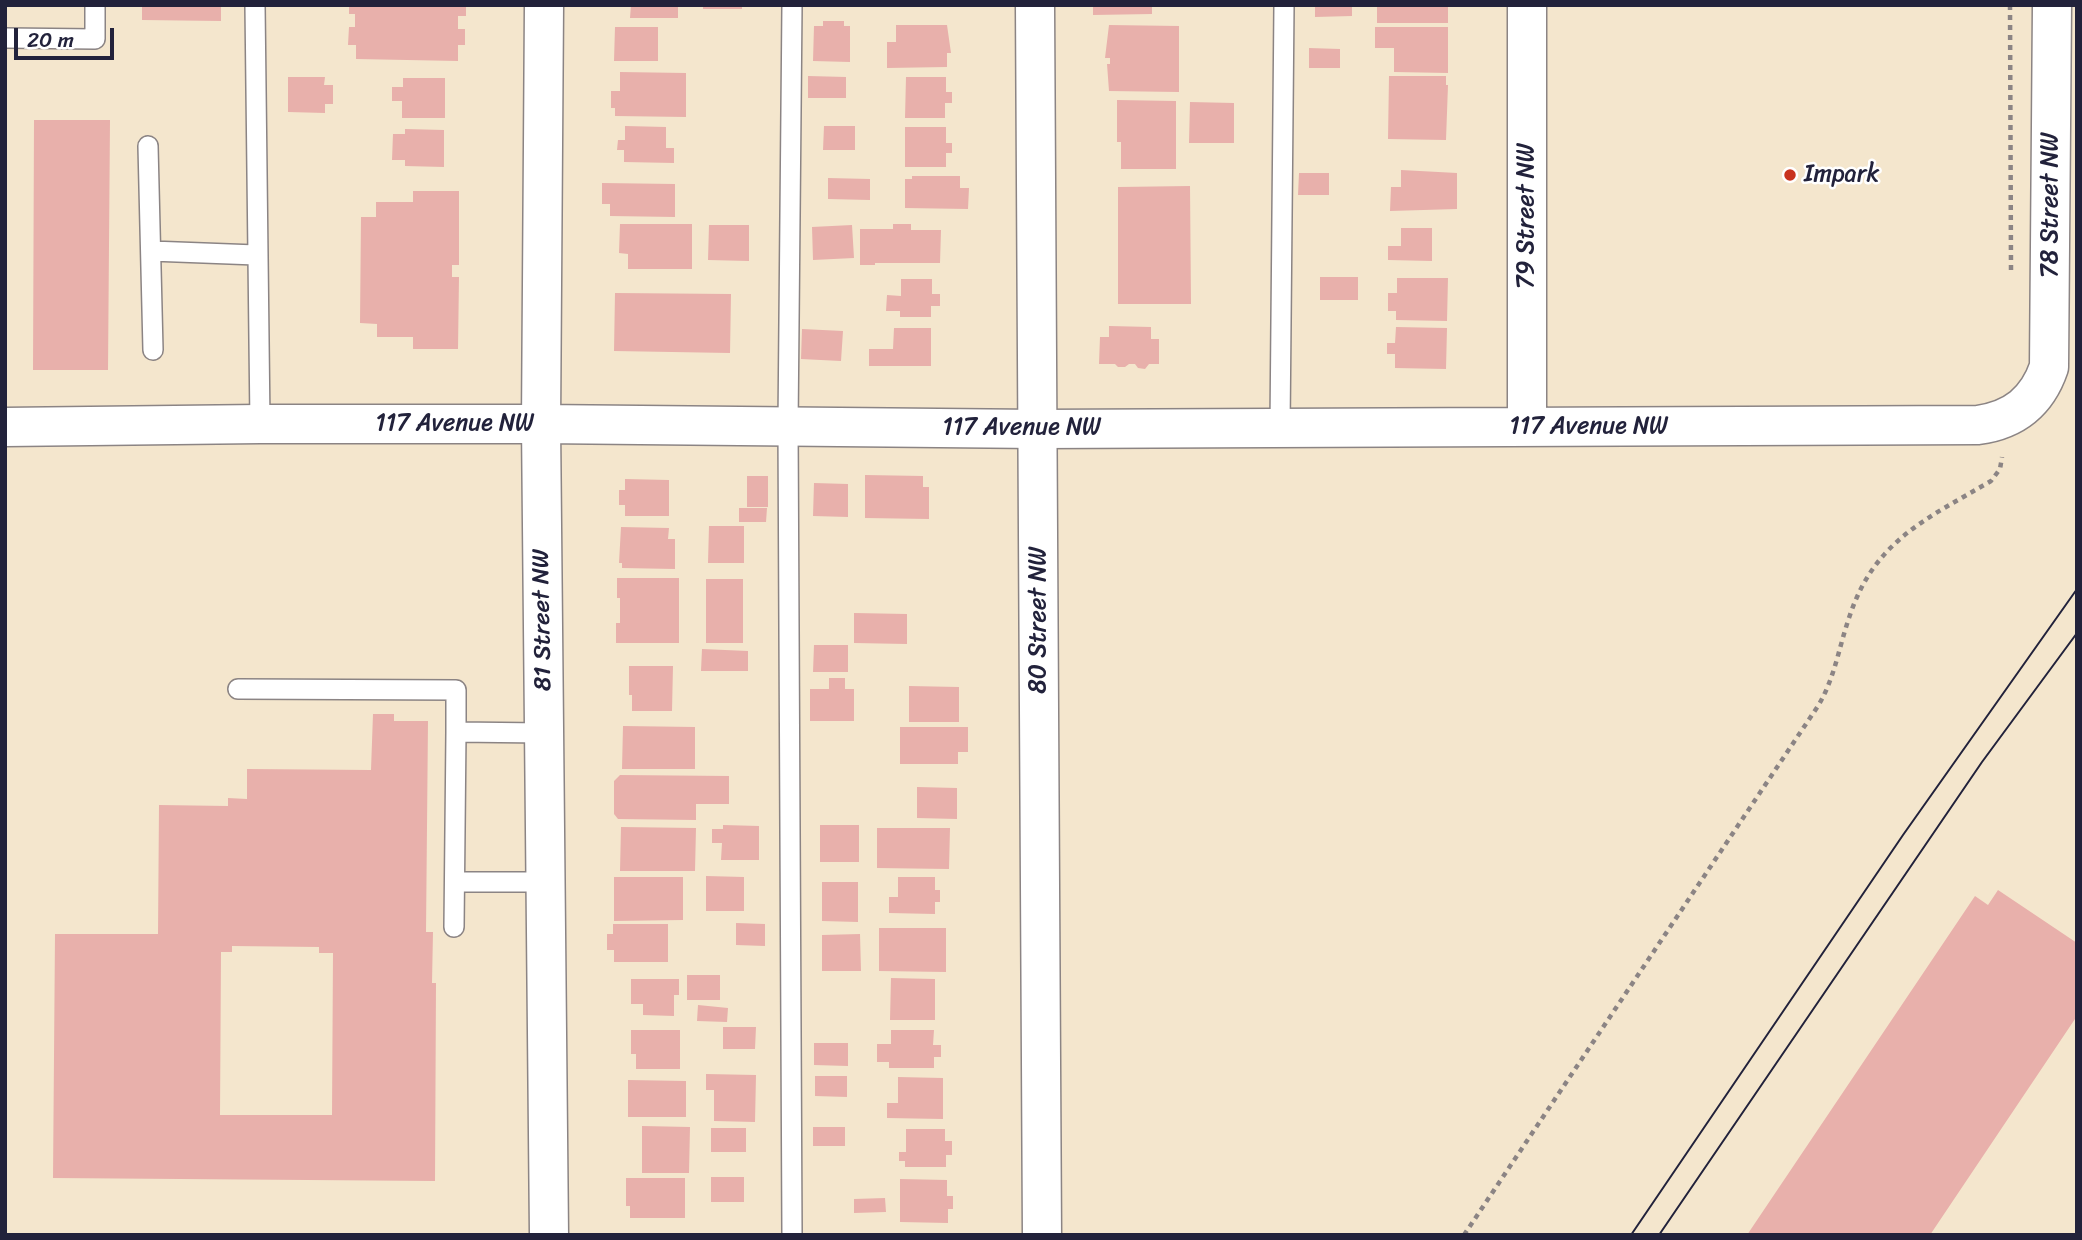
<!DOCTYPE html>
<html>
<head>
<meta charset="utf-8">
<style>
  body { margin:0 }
  #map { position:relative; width:2082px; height:1240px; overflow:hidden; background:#f4e6cd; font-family:Sriracha,sans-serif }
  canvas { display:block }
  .frame { position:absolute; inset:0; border:7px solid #22223b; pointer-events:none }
  .scale { position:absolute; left:14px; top:28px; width:100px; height:32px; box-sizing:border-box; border:4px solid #22223b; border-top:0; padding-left:9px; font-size:21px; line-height:24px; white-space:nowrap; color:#22223b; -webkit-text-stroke:5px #fff; paint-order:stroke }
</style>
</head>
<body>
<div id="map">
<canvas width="2082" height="1240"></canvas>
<div class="frame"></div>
<div class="scale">20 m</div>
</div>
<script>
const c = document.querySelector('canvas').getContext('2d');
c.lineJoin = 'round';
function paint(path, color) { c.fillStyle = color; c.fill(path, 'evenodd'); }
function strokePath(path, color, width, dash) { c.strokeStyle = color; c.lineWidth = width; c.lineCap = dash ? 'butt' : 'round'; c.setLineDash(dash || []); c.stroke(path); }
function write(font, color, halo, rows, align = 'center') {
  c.font = font + ' Sriracha,sans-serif'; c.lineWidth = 5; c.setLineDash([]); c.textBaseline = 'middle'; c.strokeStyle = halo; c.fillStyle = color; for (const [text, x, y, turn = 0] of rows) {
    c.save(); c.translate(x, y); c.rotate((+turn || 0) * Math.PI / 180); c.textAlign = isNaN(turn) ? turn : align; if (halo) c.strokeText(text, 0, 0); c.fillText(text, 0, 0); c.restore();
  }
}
const building = new Path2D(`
  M142 5H221V21L142 20Z
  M349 5H466V16H458V29H465V45H458V61L356 59V45H348L349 27H355V14H349Z
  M631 5H678V18H630Z
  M703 5H742V9H703Z
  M1093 5H1152V14L1093 15Z
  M1315 5H1352V16L1315 17Z
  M1377 5H1448V23H1377Z
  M823 21H844V26H850V62L813 61 814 26H823Z
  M896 25H947L951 53H947V67L887 68V42H896Z
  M1109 25 1179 26V92L1109 91 1107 64H1110V58H1105Z
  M615 27H658V61H614Z
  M1375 27H1448V73L1394 72V48H1375Z
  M1309 48 1340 49V68H1309Z
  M620 72 686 73V117L615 116V108H611V91H620Z
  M808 76 846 77V98H808Z
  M1389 76H1446V85H1448L1446 140 1388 139Z
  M288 77H325L324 85H333V104H325V113L288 112Z
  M906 77H946V92H952V103H945V118H905Z
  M403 78H445V118H402V101H392V87H403Z
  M1117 100 1176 101V169H1121V142H1117Z
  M1190 102 1234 103V143H1189Z
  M34 120H110L108 370H33Z
  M625 126 666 127V148H674V163L624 162V150H617L618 140H625Z
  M824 126H855V150H823Z
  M905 127H946V143H952V153H946V167H905Z
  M405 129 444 130V167L405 166V160H392L393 134H405Z
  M1401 170 1457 173V209L1390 211 1391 187H1401Z
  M1299 173H1329V195H1298Z
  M912 176H960V188H969L968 209 905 208V179H912Z
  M828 178 870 179V200L828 199Z
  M602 183 675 184V217L610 216V204H602Z
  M1190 186 1191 304H1118V187Z
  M413 191H459V265H452V277H459L458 349H413V337H377V324L360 323 361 217H376V202H413Z
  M620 224H692V269H628V254L619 253Z
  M893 224H911V230H941L940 263H875V265H860V229H893Z
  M709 225H749V261L708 260Z
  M852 225 854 258 813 260 812 227Z
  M1401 228H1432V261L1388 260V246H1401Z
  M1320 277H1358V300H1320Z
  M1397 278H1448L1447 321 1396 320V311H1388V293H1397Z
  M901 279H932V294H940V306H931V317H900V311H886L887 295 901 296Z
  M615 293 731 294 730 353 614 351Z
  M1109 326 1151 327V339H1159V364H1149L1145 369 1138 368 1135 364H1129L1125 367H1118L1115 364H1099L1100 337H1109Z
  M1396 327 1447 328 1446 369 1395 368V354H1387V343H1395Z
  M894 328H931V366H869V349H893Z
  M802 329 843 331 841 361 801 359Z
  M865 475 923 476V487H929V519L865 518Z
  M747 476H768V507H747Z
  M625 479 669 480V516H625V505H619V490H625Z
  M814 483 848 484V517L813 516Z
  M739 508H767L766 522H739Z
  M709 526H744V563H708Z
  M621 527 669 528 668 539H675V569L622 568V563H619Z
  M617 578H679V643H616V623H620V598H617Z
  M706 579H743V643H706Z
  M854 613 907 614V644L854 643Z
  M814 645H848V672H813Z
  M702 649 748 651V671H701Z
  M629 666H673L672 711H632V695H629Z
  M829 678H845V689H854V721H810V689H829Z
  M909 686 959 687V722H909Z
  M373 714H394V721H428L426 932H433L432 983H436L435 1181 53 1178 55 934H158L159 805 228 806V798L247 799V769L371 770ZM232 946 319 947V953H333L332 1115H220L221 952H232Z
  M623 726 695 727V769H622Z
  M900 727H968V752H958V764H900Z
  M620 775 729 776V804H696V820L618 819 614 814V781Z
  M917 787 957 788V819L917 818Z
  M723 825 759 826V860H721L722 843H712V829H723Z
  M820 825H859V862H820Z
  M621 827 696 828 695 871H620Z
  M877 828H950L949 869 877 868Z
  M706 876 744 877V911H706Z
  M614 877H683V920L614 921Z
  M898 877H935V890H940V902H935V914L889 913V897H898Z
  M822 882H858V922L822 921Z
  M1998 890 2077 943V1016L1930 1235H1747L1975 896 1988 905Z
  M736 923 765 924V946L736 945Z
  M613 924H668V962H614V950H607V934H613Z
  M879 928H946V972L879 971Z
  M860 934 861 971H822V935Z
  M687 975H720V1000H687Z
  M891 978 935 979V1020H890Z
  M631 979H679V995H674V1016L643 1015V1004H631Z
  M698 1005 728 1008 727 1022 697 1021Z
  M723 1027H756L755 1049H723Z
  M631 1030H680V1069H636V1054H631Z
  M891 1030H934L933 1045H941V1057H934V1068H889V1062H877V1044H891Z
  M814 1043H848V1066L814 1065Z
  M706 1074 756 1075 755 1122 714 1121V1090H706Z
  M815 1076H847V1097L815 1096Z
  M898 1077 943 1078V1119L887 1118V1103H898Z
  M628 1080 686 1081V1117H628Z
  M642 1126 690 1127 689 1173H642Z
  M813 1127H845V1146H813Z
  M711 1128H746V1152H711Z
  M906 1129H945V1141H952V1155H946V1167H905V1161H899V1152H906Z
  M711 1177H744V1202H711Z
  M626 1178H685V1218H630V1206H626Z
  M900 1179 947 1180V1196H953V1209H948V1223L900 1222Z
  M885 1198 886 1212 854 1213V1199Z`);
const path = new Path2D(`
  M2010 5 2011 270
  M1464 1235 1818 706C1835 678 1839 646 1850 615 1875 540 1928 518 1991 481L2000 469 2002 457`);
const lane = new Path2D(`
  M255 5 260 424
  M5 38 95 39V5
  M148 146 153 350
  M151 251 256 255
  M1280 427 1284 5
  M238 689 456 690V732L544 733
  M455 882H546
  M454 927 456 732
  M792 1235 788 426 792 5`);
const street = new Path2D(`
  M544 5 541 424 549 1235
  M1527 5V427
  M5 427 260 424H541L1038 429 1978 425C2014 420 2037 402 2049 367L2052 5`);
const secondary = new Path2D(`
  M1035 5 1042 1235`);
const tram = new Path2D(`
  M1631 1235 1903 835 2077 589
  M1659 1235 1982 762 2077 633`);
const markers = [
  [1790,175,7,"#c8321e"]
];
const poiNames = [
  ["Impark",1804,175]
];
const streetNames = [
  ["78 Street NW",2051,205,-90],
  ["79 Street NW",1527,216,-90],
  ["117 Avenue NW",455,424],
  ["117 Avenue NW",1589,427],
  ["117 Avenue NW",1022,428],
  ["81 Street NW",543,620,-91],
  ["80 Street NW",1039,620,-90]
];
paint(building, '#e8b0ab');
strokePath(lane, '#8b8484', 22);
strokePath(street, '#8b8484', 41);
strokePath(secondary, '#8b8484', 41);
strokePath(path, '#8b8484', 4.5, [5, 5]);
strokePath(lane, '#fff', 19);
strokePath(street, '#fff', 38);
strokePath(secondary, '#fff', 38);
strokePath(tram, '#22223b', 2);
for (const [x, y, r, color] of markers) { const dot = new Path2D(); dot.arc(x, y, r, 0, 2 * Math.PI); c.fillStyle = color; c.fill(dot); strokePath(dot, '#fff', 2.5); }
write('24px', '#22223b', '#fff', poiNames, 'left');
write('24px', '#22223b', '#fff', streetNames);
</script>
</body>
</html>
